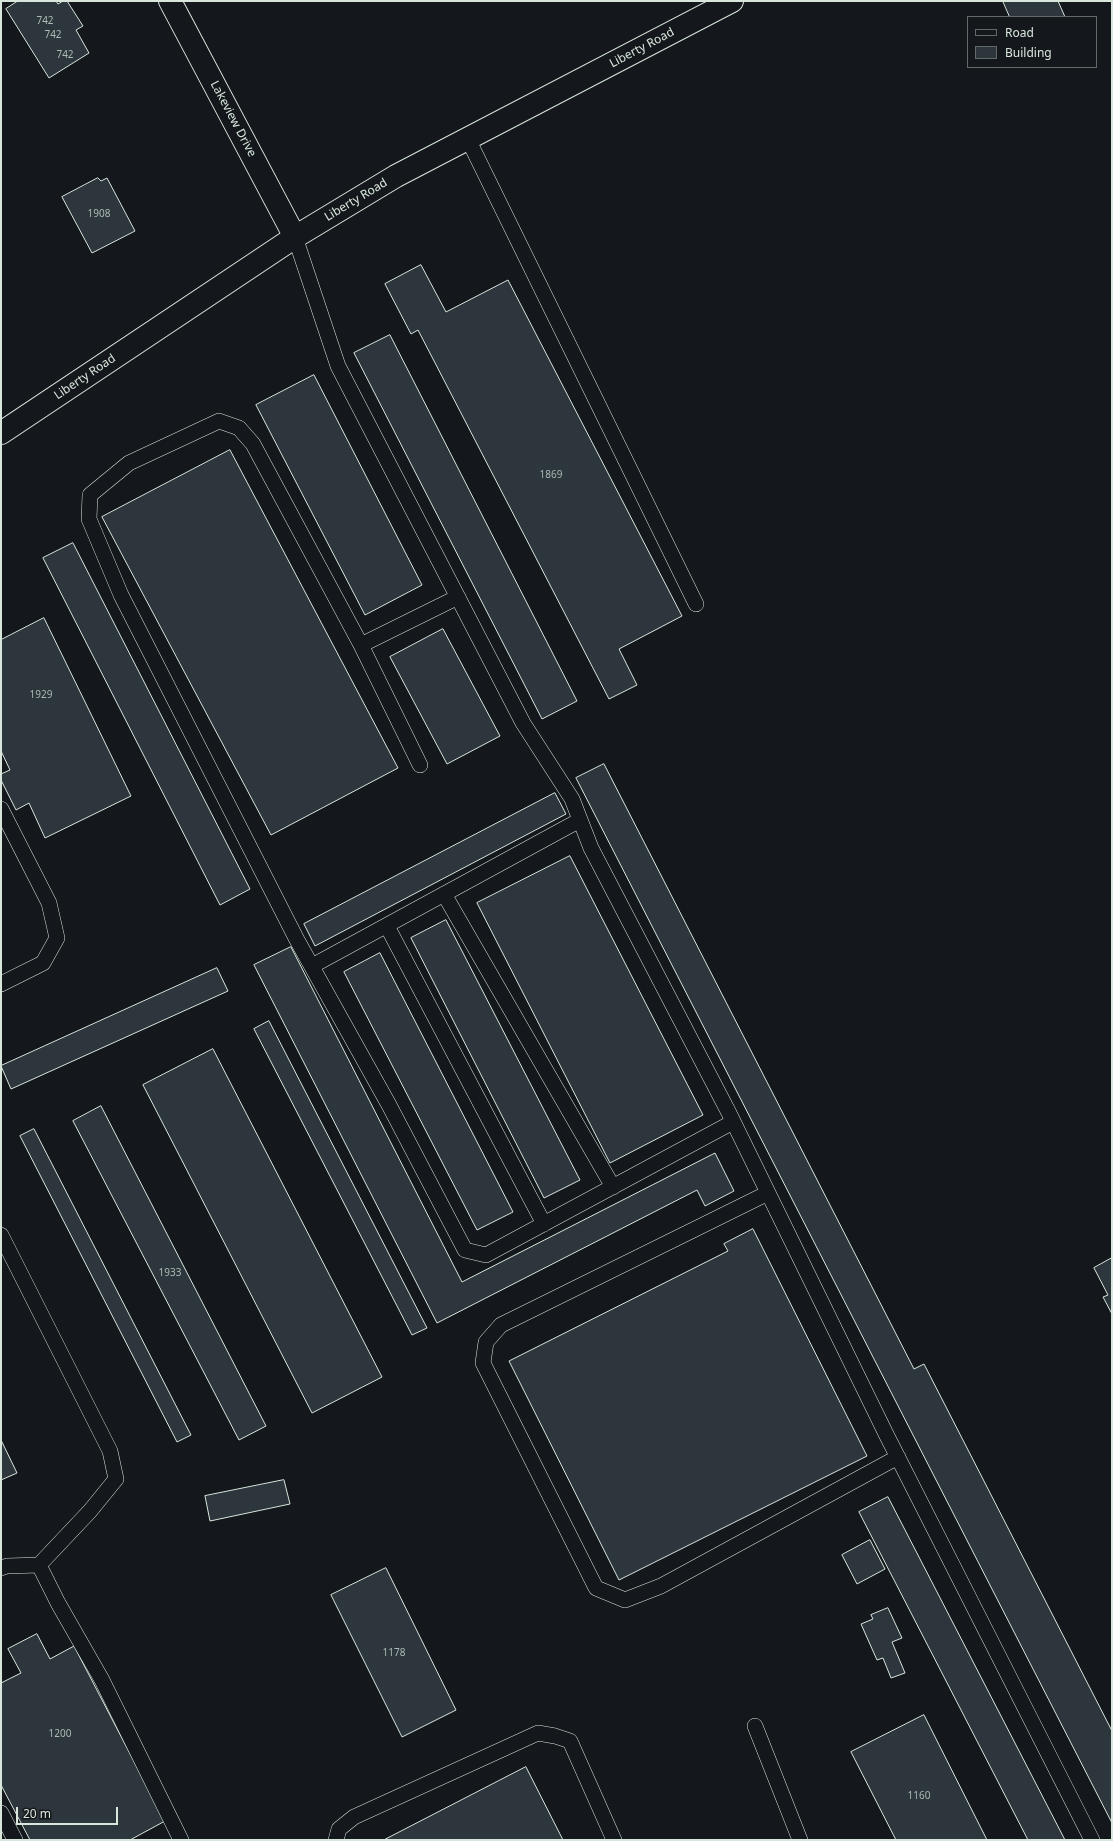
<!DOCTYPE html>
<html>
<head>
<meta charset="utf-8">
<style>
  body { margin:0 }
  #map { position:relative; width:1113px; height:1841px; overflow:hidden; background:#14181c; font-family:"Noto Sans",sans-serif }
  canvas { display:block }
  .frame { position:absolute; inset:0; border:2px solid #d8e6dc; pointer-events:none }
  .legend { position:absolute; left:967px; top:16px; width:130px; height:52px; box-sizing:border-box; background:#14181c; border:1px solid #626a69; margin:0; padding:5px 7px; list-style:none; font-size:12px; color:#d8e6dc }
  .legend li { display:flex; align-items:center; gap:8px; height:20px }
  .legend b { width:20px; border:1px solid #626a69 }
  .scale { position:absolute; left:16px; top:1807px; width:102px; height:18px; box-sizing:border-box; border:2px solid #d8e6dc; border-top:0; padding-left:5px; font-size:12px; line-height:14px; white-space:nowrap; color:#d8e6dc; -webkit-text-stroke:3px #14181c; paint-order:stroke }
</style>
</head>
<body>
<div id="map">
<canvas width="1113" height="1841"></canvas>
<div class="frame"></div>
<ul class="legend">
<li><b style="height:5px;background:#14181c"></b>Road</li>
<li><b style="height:11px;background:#2c363c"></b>Building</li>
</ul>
<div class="scale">20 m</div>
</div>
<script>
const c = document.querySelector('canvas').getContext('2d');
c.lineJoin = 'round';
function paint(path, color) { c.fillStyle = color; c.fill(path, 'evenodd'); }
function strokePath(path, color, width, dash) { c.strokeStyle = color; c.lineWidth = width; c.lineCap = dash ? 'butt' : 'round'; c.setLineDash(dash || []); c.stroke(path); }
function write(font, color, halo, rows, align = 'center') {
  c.font = font + ' "Noto Sans",sans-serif'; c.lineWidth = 3; c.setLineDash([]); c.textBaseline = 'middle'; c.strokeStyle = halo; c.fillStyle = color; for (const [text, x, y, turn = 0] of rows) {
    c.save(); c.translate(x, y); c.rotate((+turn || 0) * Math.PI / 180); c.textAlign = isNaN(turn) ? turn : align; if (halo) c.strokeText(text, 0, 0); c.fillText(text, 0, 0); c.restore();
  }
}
const building = new Path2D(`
  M18 1H56L58 4 63 1H67L83 26 76 30 89 53 49 78 6 9Z
  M1003 1H1058L1065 17H1010Z
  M98 178 101 181 107 178 135 231 92 253 62 197Z
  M421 265 446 312 508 280 682 616 619 649 637 685 609 699 418 330 411 334 385 284Z
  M390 335 577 701 542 719 354 353Z
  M314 375 422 585 365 615 256 405Z
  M230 450 398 768 271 835 102 517Z
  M73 543 250 889 220 905 43 558Z
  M44 618 131 796 45 838 29 803 16 810 1 780V774L10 770 1 751V640Z
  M443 629 500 736 447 764 390 657Z
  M604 764 914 1369 924 1364 1112 1731V1823L576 778Z
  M555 793 566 814 315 946 304 924Z
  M570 856 703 1115 610 1163 477 903Z
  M446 920 580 1180 544 1198 411 938Z
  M291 947 462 1282 715 1153 734 1191 705 1206 697 1190 437 1323 254 965Z
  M380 953 513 1212 477 1230 344 972Z
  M217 968 228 991 11 1089 1 1066Z
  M269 1021 427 1328 412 1335 254 1029Z
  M213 1049 382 1377 312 1413 143 1085Z
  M101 1106 266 1426 239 1440 73 1121Z
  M34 1129 191 1435 177 1442 20 1136Z
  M753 1229 867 1456 619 1580 509 1361 728 1251 724 1244Z
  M1112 1258V1314L1103 1297 1108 1295 1094 1268Z
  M1 1440 17 1473 1 1480Z
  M284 1480 290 1504 210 1521 205 1496Z
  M888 1497 1065 1840H1028L859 1512Z
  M870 1540 885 1569 857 1584 842 1555Z
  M386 1568 456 1710 402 1737 331 1595Z
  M888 1608 902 1638 892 1642 905 1673 891 1678 883 1658 877 1660 861 1624 873 1619 871 1615Z
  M37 1634 50 1659 74 1646 165 1821 130 1840H30L1 1785V1683L21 1673 8 1649Z
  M924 1715 987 1840H896L851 1752Z
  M526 1767 563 1840H384Z`);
const lane = new Path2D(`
  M468 139 696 604
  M295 237 338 366 523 723 572 799 591 848 729 1113 886 1434 1092 1840
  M361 645 253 444 239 428 219 421 129 463 90 495 89 519 121 595 297 940 389 1105 465 1250 486 1255 733 1122
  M420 765 361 645 458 597
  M1 809 49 903 57 938 43 963 1 984
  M444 894 613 1187
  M387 926 544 1224
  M312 966 580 820
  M768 1193 501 1325 486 1342 483 1363 596 1588 625 1600 661 1586 898 1457
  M1 1235 110 1451 116 1479 90 1511 39 1565
  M1 1568 7 1566 39 1565 58 1603 102 1680 181 1840
  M755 1726 800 1840
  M1 1813 15 1840
  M336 1840 339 1829 354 1817 538 1733 555 1736 570 1741 614 1840`);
const street = new Path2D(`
  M170 1 295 237`);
const secondary = new Path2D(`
  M1 433 295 237 396 176 732 1`);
const numberNames = [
  ["742",45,21],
  ["742",53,35],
  ["742",65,55],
  ["1908",99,214],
  ["1869",551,475],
  ["1929",41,695],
  ["1933",170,1273],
  ["1178",394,1653],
  ["1200",60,1734],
  ["1160",919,1796]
];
const streetNames = [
  ["Liberty Road",642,48,-28],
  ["Lakeview Drive",233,119,62],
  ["Liberty Road",356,200,-31],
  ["Liberty Road",85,377,-34]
];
paint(building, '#2c363c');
strokePath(building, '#d8e6dc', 1);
strokePath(lane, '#d8e6dc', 16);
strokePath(street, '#d8e6dc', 24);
strokePath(secondary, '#d8e6dc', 24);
strokePath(lane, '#14181c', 15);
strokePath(street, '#14181c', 22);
strokePath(secondary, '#14181c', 22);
write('10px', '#adbab4', null, numberNames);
write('12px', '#d8e6dc', '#14181c', streetNames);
</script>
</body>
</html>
